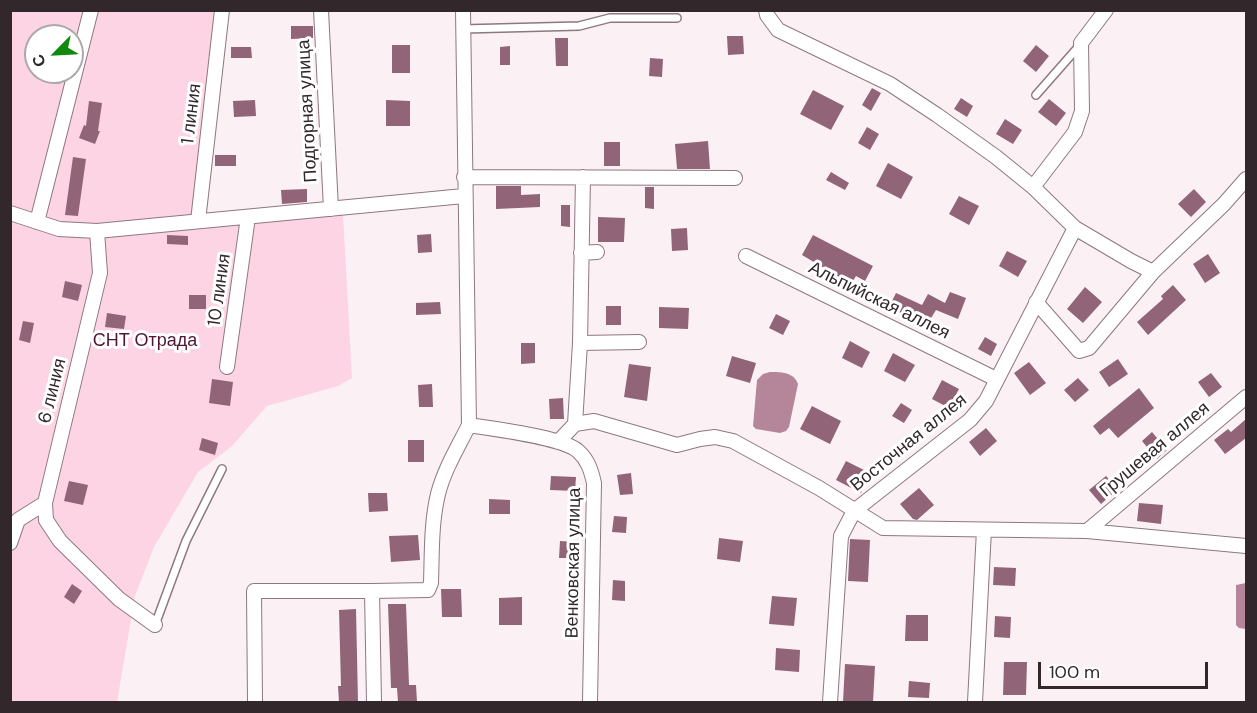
<!DOCTYPE html>
<html>
<head>
<meta charset="utf-8">
<style>
  body { margin:0 }
  #map { position:relative; width:1257px; height:713px; overflow:hidden; background:#fbf1f5; font-family:"DM Sans",sans-serif }
  canvas { display:block }
  .frame { position:absolute; inset:0; border:12px solid #32282c; pointer-events:none }
  .north { position:absolute; left:24px; top:24px; width:60px; height:60px; box-sizing:border-box; background:#fff; border:2px solid #ada9ab; border-radius:50%; rotate:246deg; font-size:16px; font-weight:700; line-height:24px; text-align:center; color:#32282c }
  .north::after { content:''; display:block; margin:auto; width:21px; height:27px; background:#11890e; clip-path:polygon(50% 0,100% 100%,50% 72%,0 100%) }
  .scale { position:absolute; left:1038px; top:662px; width:170px; height:27px; box-sizing:border-box; border:3px solid #32282c; border-top:0; padding-left:8px; font-size:18px; line-height:21px; white-space:nowrap; color:#32282c; -webkit-text-stroke:4px #fff; paint-order:stroke }
</style>
</head>
<body>
<div id="map">
<canvas width="1257" height="713"></canvas>
<div class="frame"></div>
<div class="north">С</div>
<div class="scale">100 m</div>
</div>
<script>
const c = document.querySelector('canvas').getContext('2d');
c.lineJoin = 'round';
function paint(path, color) { c.fillStyle = color; c.fill(path, 'evenodd'); }
function strokePath(path, color, width, dash) { c.strokeStyle = color; c.lineWidth = width; c.lineCap = dash ? 'butt' : 'round'; c.setLineDash(dash || []); c.stroke(path); }
function write(font, color, halo, rows, align = 'center') {
  c.font = font + ' "DM Sans",sans-serif'; c.lineWidth = 6; c.setLineDash([]); c.textBaseline = 'middle'; c.strokeStyle = halo; c.fillStyle = color; for (const [text, x, y, turn = 0] of rows) {
    c.save(); c.translate(x, y); c.rotate((+turn || 0) * Math.PI / 180); c.textAlign = isNaN(turn) ? turn : align; if (halo) c.strokeText(text, 0, 0); c.fillText(text, 0, 0); c.restore();
  }
}
const green = new Path2D(`
  M10 11H225L201 217 343 215 352 378 338 386 267 406 232 446 198 472 154 547 135 596 117 702H11ZM36 36H72V72H36Z`);
const water = new Path2D(`
  M770 372C781 372 794 372 798 384L789 427 786 431 780 433 756 429 753 426 757 380 763 374Z
  M1246 583V629L1239 628 1236 625V585Z`);
const building = new Path2D(`
  M291 26H313V38L291 39Z
  M727 36H743L744 54 728 55Z
  M555 38H568V66H556Z
  M392 45H410V73H392Z
  M1036 45 1049 56 1036 72 1023 61Z
  M510 46V65H500V47Z
  M231 47H251L252 58H231Z
  M650 58 663 59 662 77 649 76Z
  M872 88 881 93 871 111 862 105Z
  M813 90 844 106 831 130 800 114Z
  M961 98 973 106 967 117 954 109Z
  M1049 99 1066 113 1056 126 1038 112Z
  M255 100 256 116 234 117 233 101Z
  M386 100 410 101V126H386Z
  M89 101 102 103 98 131H100L95 144 79 138 84 125 86 126Z
  M1005 119 1022 130 1013 144 996 134Z
  M867 127 879 134 870 150 858 143Z
  M708 141 710 169H677L675 144Z
  M604 142H620V166H604Z
  M215 155H236V166H215Z
  M73 157 86 159 78 216 65 215Z
  M888 163 913 177 901 199 876 186Z
  M831 172 849 183 845 190 826 180Z
  M496 186H521V195L540 194V207L496 209Z
  M645 187H654V209L645 208Z
  M307 189V202L282 204 281 190Z
  M1194 189 1206 202 1191 217 1178 204Z
  M959 196 979 206 969 225 949 214Z
  M561 205H570V227L561 226Z
  M598 217 625 218 624 242H598Z
  M687 228 688 250 672 251 671 229Z
  M431 234 432 252 418 253 417 235Z
  M167 235 188 236V245L167 244Z
  M813 235 873 266 865 281 856 276 851 284 802 255Z
  M1007 251 1027 261 1018 277 999 266Z
  M1208 254 1220 273 1205 283 1193 264Z
  M65 281 82 285 78 301 62 297Z
  M1173 285 1186 300 1148 335 1137 322 1163 299 1161 296Z
  M1085 287 1102 302 1083 323 1067 309Z
  M950 292 966 298 958 319 936 310 928 323 903 310 901 313 889 307 896 293 922 305 928 294 945 303Z
  M189 295H206V309H189Z
  M440 302 441 314 416 315V303Z
  M606 306H621V325H606Z
  M659 307 689 308 688 329 659 328Z
  M107 313 126 316 124 329 105 327Z
  M776 314 790 321 783 335 769 328Z
  M23 321 34 323 30 343 19 340Z
  M985 337 997 344 991 356 978 349Z
  M850 341 870 352 862 368 842 358Z
  M521 343H535V363L521 364Z
  M893 353 915 365 905 382 884 371Z
  M732 356 756 363 750 383 726 376Z
  M1118 359 1128 374 1109 387 1099 372Z
  M1029 362 1046 383 1030 395 1014 373Z
  M629 364 651 367 647 401 624 397Z
  M1211 373 1222 387 1209 397 1198 382Z
  M1078 378 1089 390 1075 402 1064 390Z
  M212 379 233 382 230 406 209 403Z
  M942 380 959 389 949 408 932 399Z
  M432 384 433 407H419L418 385Z
  M1139 388 1154 408 1118 438 1109 428 1100 435 1093 426Z
  M563 398 564 419H550L549 399Z
  M901 403 912 410 904 423 892 416Z
  M812 406 841 421 830 444 800 429Z
  M1246 419V438L1225 454 1214 440 1228 429 1231 432Z
  M986 428 997 441 980 456 969 442Z
  M1152 432 1167 450 1157 459 1142 441Z
  M202 438 218 443 215 455 199 450Z
  M408 440H424V462H408Z
  M846 461 870 473 861 493 836 480Z
  M631 473 633 494 620 495 617 475Z
  M551 476 576 477 575 491 550 490Z
  M1106 476 1118 489 1101 504 1089 490Z
  M69 481 88 485 83 505 64 501Z
  M919 488 934 505 917 520 913 519 900 504Z
  M368 493H387L388 511 369 512Z
  M489 499 510 500V514H489Z
  M1139 503 1163 505 1161 524 1137 521Z
  M614 516 627 517 626 533 612 532Z
  M418 535 420 560 391 562 389 536Z
  M719 538 743 541 740 562 717 559Z
  M850 539 870 540 868 582 848 581Z
  M560 541 575 542 573 558H559Z
  M994 567 1016 568 1015 586 993 585Z
  M613 580 625 581V601L612 600Z
  M72 584 82 591 74 604 64 597Z
  M441 589H461L462 617H442Z
  M772 596 797 598 794 626 769 624Z
  M522 597V625H499V598Z
  M388 604H406L409 685H416L417 702H398L397 688H391Z
  M356 609 358 702H339L338 686H341L339 610Z
  M906 615H928V641H905Z
  M995 616 1011 617 1010 638 994 637Z
  M776 648 800 650 799 672 775 670Z
  M1004 662H1027L1026 695H1003Z
  M845 664 875 666 873 702H843Z
  M909 681 930 683 929 698 908 697Z`);
const service = new Path2D(`
  M463 29 579 26 610 18H677
  M1036 95 1080 45
  M155 625 186 541 222 469`);
const minor = new Path2D(`
  M321 10 331 209
  M766 10 767 15 778 30 890 84 937 115 996 157 1033 187 1075 228 1131 261 1153 272 1224 204 1246 179
  M464 177 735 178
  M1033 187 1075 132 1082 111 1081 43 1106 10
  M10 213 59 229 97 231 464 196
  M198 221 222 10
  M37 222 91 10
  M97 231 100 273 45 503 46 520 60 541 119 599 155 625
  M581 253 597 252
  M746 256 996 379
  M1036 302 1079 351 1089 348 1153 272
  M580 343 639 342
  M227 367 248 217
  M575 424 594 421 677 445 700 439 715 437 733 441 819 488 883 528 1087 531 1246 546
  M469 425C493 429 562 437 578 451 588 460 591 470 594 483L590 702
  M558 442 575 424 580 343 583 177
  M1087 531 1246 397
  M10 543 18 520 45 503
  M255 702 254 591H372
  M374 702 372 591 428 590 431 583C432 554 431 523 438 494 444 470 458 447 469 425L463 10
  M830 702 841 536 854 511 970 420 986 401 1075 228
  M975 702 984 530`);
const streetNames = [
  ["Подгорная улица",308,111,-93],
  ["1 линия",192,114,-83],
  ["10 линия",220,290,-82],
  ["Альпийская аллея",879,301,26],
  ["6 линия",53,391,-76],
  ["Восточная аллея",909,443,-39],
  ["Грушевая аллея",1155,450,-40],
  ["Венковская улица",574,563,-89]
];
const parkNames = [
  ["СНТ Отрада",145,341]
];
paint(green, '#fcd4e3');
paint(water, '#b58699');
paint(building, '#916477');
strokePath(service, '#8e7780', 10);
strokePath(minor, '#8e7780', 16);
strokePath(service, '#fff', 7);
strokePath(minor, '#fff', 14);
write('18px', '#32282c', '#fff', streetNames);
write('18px', '#501634', '#fff', parkNames);
</script>
</body>
</html>
